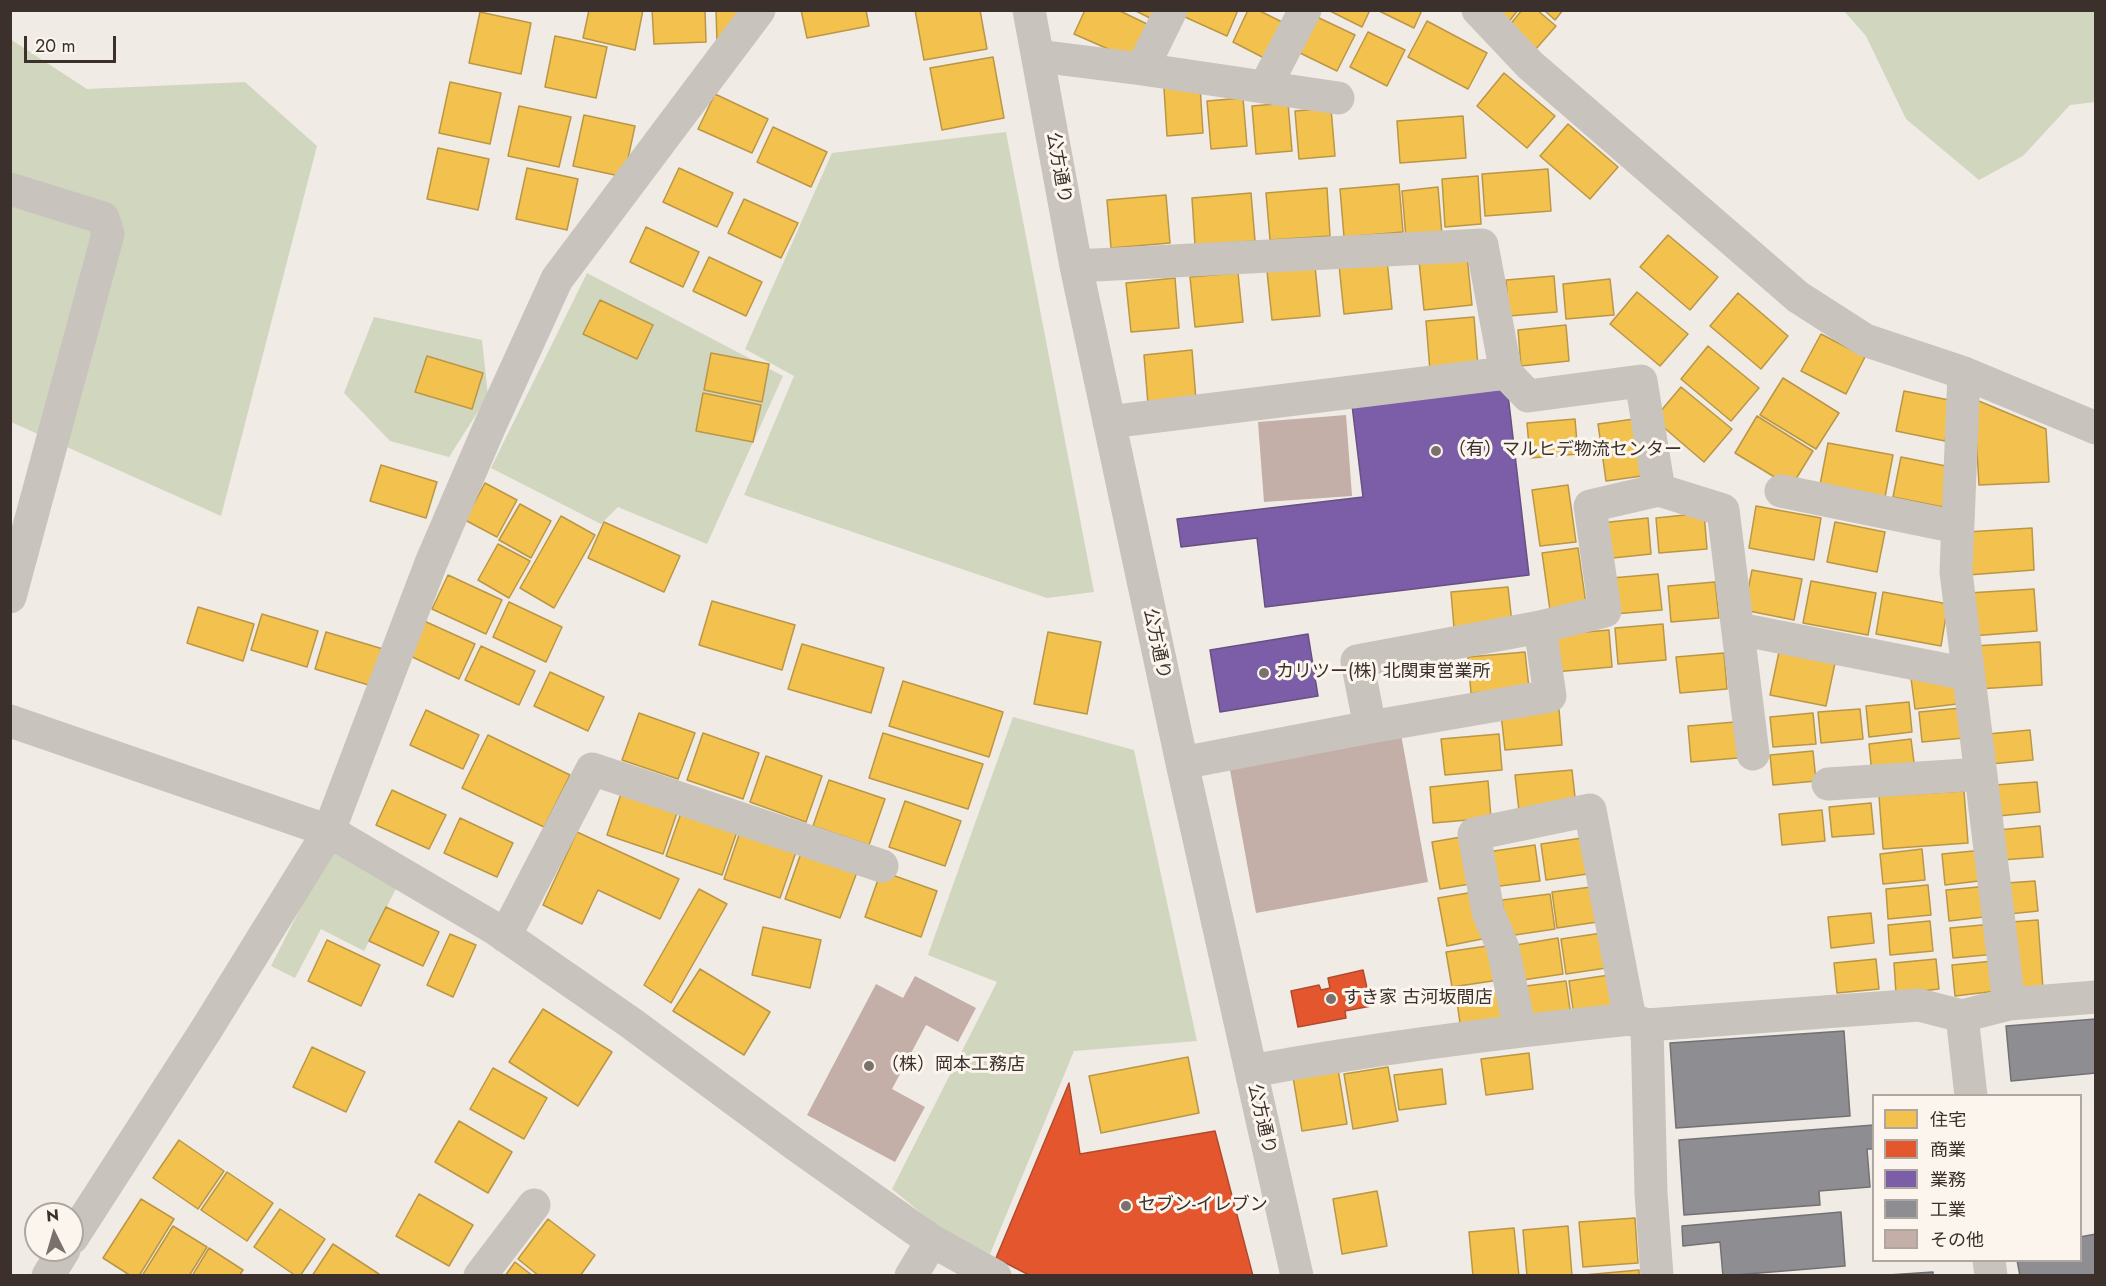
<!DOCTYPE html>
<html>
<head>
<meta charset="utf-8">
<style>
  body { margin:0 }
  #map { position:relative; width:2106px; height:1286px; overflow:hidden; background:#f0ebe5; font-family:Jost,"Noto Sans JP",sans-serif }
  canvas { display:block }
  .frame { position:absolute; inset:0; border:12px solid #3b302b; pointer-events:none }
  .legend { position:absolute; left:1872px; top:1094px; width:210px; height:168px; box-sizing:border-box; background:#fbf5ee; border:2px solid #aea6a0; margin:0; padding:8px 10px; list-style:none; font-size:18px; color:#3b302b }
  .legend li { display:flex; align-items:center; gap:12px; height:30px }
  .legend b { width:30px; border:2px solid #aea6a0 }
  .north { position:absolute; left:24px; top:1202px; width:60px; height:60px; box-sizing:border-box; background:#fbf5ee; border:2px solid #aea6a0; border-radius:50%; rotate:355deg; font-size:16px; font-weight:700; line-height:24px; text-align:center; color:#3b302b }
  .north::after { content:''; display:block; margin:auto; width:21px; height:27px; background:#7a716c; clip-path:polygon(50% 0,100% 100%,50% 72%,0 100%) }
  .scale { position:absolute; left:24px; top:36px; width:92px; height:27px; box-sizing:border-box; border:3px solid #3b302b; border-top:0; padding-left:8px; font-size:18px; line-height:21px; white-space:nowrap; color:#3b302b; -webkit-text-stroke:4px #fbf5ee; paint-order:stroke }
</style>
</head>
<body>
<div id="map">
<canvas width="2106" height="1286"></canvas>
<div class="frame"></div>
<ul class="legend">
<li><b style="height:16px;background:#f2c14e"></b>住宅</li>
<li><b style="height:16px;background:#e4572e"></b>商業</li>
<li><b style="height:16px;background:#7b5ea7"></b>業務</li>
<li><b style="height:16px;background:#8d8d92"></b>工業</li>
<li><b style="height:16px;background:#c3afa7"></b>その他</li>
</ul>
<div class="north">N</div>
<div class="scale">20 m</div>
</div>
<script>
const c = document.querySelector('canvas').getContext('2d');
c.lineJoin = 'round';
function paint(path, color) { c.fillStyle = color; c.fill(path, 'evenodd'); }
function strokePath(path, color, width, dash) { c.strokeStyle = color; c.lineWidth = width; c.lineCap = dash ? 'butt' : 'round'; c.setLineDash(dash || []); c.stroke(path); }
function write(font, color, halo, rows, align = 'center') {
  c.font = font + ' Jost,"Noto Sans JP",sans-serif'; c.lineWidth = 6; c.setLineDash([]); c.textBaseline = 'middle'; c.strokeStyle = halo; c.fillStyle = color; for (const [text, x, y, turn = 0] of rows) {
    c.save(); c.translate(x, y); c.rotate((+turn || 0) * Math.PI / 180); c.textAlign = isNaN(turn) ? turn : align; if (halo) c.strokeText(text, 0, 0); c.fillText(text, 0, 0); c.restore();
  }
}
const green = new Path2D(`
  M1844 11H2095V102L2070 105 2023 156 1979 180 1906 119 1866 36Z
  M10 39 87 89 245 82 317 146 221 516 11 422Z
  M1006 132 1094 592 1047 598 744 495 794 376 745 349 832 153Z
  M587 273 783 376 707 544 618 507 601 524 491 468Z
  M374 317 482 340 488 396 449 457 390 441 344 393Z
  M1013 717 1134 750 1197 1041 1074 1051 990 1254 942 1230 892 1189 997 982 928 955Z
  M333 844 401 879 364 951 321 929 295 978 271 966Z`);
const homes = new Path2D(`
  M589 10H643L635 50 583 38Z
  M652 10H705L706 42 654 44Z
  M716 10H751L717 42Z
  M801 10H866L869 26 807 38Z
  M915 10H980L987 49 924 60Z
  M1085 10H1118L1147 24 1131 59 1074 34Z
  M1134 10H1158L1154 20Z
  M1177 10H1238L1227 36 1176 13Z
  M1248 10H1258L1288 25 1270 61 1233 42Z
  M1328 10H1370L1362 27Z
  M1377 10H1422L1414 28Z
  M1492 10H1518L1507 24Z
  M1522 10H1537L1556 26 1535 50 1508 27Z
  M1544 10H1563L1555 20Z
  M480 12 531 23 521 74 469 63Z
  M1317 17 1355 35 1337 71 1300 53Z
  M1427 21 1487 53 1468 89 1408 57Z
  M1368 32 1405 50 1387 86 1350 67Z
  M555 36 607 47 596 98 545 87Z
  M993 57 1004 118 942 130 930 68Z
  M1504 73 1555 116 1527 148 1477 106Z
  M450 82 501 93 490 144 439 133Z
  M1200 86 1203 133 1167 136 1164 88Z
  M715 94 768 119 752 153 698 129Z
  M1243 98 1247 146 1211 149 1207 101Z
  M1288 103 1292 151 1256 154 1252 106Z
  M519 106 571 117 559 167 508 156Z
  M1331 108 1335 156 1299 159 1295 111Z
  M584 115 635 126 624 177 573 166Z
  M1463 116 1466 158 1400 163 1397 121Z
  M1568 124 1618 167 1590 199 1540 156Z
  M773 127 827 152 811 187 757 162Z
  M438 148 489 159 478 210 427 199Z
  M527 168 578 179 567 230 516 219Z
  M679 168 733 193 717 227 663 202Z
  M1548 169 1551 211 1485 216 1482 174Z
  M1478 176 1481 224 1445 227 1442 179Z
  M1399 184 1403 232 1344 237 1340 189Z
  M1438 187 1442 235 1406 238 1402 191Z
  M1327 188 1330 236 1270 240 1266 193Z
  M1251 193 1255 241 1195 245 1192 198Z
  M1166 195 1170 243 1111 248 1107 200Z
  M744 199 798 223 781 258 728 233Z
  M646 227 699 252 683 287 630 262Z
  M1668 235 1718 277 1690 310 1640 267Z
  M1467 256 1472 305 1424 310 1419 261Z
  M709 257 762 282 746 316 693 291Z
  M1387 260 1392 309 1344 314 1339 265Z
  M1315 266 1320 316 1272 320 1267 271Z
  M1238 273 1243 322 1195 327 1190 277Z
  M1554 276 1557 312 1509 316 1506 280Z
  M1175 278 1179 328 1131 332 1126 283Z
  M1610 279 1614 315 1566 319 1563 284Z
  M1637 292 1688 334 1660 366 1610 324Z
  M1738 293 1788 336 1761 369 1710 326Z
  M600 300 653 325 637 359 583 334Z
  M1474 317 1478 367 1430 371 1426 321Z
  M1566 325 1569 361 1521 366 1518 330Z
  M1821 334 1865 357 1846 394 1801 371Z
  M1708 346 1759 388 1731 421 1681 379Z
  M1192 350 1196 400 1148 404 1144 355Z
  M711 353 769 364 762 402 704 390Z
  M427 356 483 373 472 409 415 392Z
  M1783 378 1839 413 1816 449 1760 415Z
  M1681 387 1732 429 1704 462 1654 419Z
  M1904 391 1954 401 1945 441 1896 431Z
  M703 393 761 405 753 442 696 431Z
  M1974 399 2046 429 2049 482 1979 485Z
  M1757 416 1813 451 1791 487 1735 453Z
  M1575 419 1578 454 1530 458 1527 423Z
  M1634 419 1642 476 1606 481 1598 424Z
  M1828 443 1893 455 1885 497 1820 485Z
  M1901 457 1951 467 1943 507 1893 497Z
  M381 465 437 482 426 518 370 501Z
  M485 483 517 500 497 537 465 520Z
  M1568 485 1576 542 1540 546 1532 490Z
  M520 504 551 521 531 558 499 540Z
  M1756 506 1821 518 1814 560 1749 548Z
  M1704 513 1707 549 1659 553 1656 518Z
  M561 516 595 535 554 608 520 588Z
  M1648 518 1651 554 1603 559 1600 523Z
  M604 522 680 556 664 592 588 558Z
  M1835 522 1885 532 1877 572 1827 562Z
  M2032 528 2034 570 1968 575 1966 532Z
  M498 544 530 561 509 598 478 580Z
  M1578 548 1586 604 1550 610 1542 553Z
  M1752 570 1802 579 1794 620 1744 610Z
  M1658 574 1662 610 1614 614 1611 578Z
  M448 575 502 600 486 634 432 609Z
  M1811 581 1876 593 1868 635 1803 623Z
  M1715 582 1719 618 1671 622 1668 586Z
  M1508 587 1512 623 1454 628 1451 592Z
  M2034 589 2037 631 1971 636 1968 593Z
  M1883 592 1948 604 1941 646 1876 634Z
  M712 601 795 625 782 670 699 645Z
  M509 602 562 627 546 662 493 637Z
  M198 607 254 624 243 661 187 643Z
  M262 614 318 631 307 667 251 650Z
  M422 620 475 644 459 679 406 654Z
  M1663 624 1666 660 1618 664 1615 628Z
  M1609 630 1612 667 1554 672 1551 635Z
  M326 632 383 649 372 686 315 669Z
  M1048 632 1101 642 1087 714 1034 704Z
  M2040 642 2042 685 1977 689 1974 646Z
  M802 644 884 668 871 713 788 689Z
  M481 646 535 671 519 705 465 680Z
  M1525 652 1529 688 1471 693 1468 657Z
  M1779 652 1835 663 1826 706 1770 695Z
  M1724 653 1727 689 1680 693 1676 657Z
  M550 672 604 697 588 731 534 706Z
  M1954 674 1957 704 1915 709 1911 678Z
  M903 681 1003 712 989 757 889 726Z
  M1909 702 1912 732 1869 737 1866 706Z
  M1961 708 1964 738 1922 742 1919 712Z
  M1559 709 1562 745 1505 750 1501 714Z
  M1860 709 1863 739 1821 743 1818 712Z
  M426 710 479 735 463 769 410 745Z
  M639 713 695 733 678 779 622 760Z
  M1813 713 1816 744 1773 747 1770 717Z
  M1735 722 1738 758 1691 762 1688 726Z
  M2030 730 2033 760 1990 764 1988 734Z
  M703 733 759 753 743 799 687 780Z
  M883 733 983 764 968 809 869 778Z
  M1499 734 1502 770 1445 775 1441 739Z
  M488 735 570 775 544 827 462 788Z
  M1911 739 1915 770 1872 774 1869 744Z
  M1813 751 1816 781 1773 785 1770 755Z
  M766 756 822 776 806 822 750 802Z
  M1572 770 1576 806 1519 811 1515 775Z
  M829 780 885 799 869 845 813 826Z
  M1488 781 1491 818 1433 823 1430 787Z
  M2037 782 2040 812 1998 816 1995 785Z
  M623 788 679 807 663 854 607 835Z
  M392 790 446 815 429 849 376 825Z
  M1964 791 1968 843 1883 849 1879 796Z
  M905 801 961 821 945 866 889 847Z
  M1871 803 1874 834 1832 837 1829 807Z
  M682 810 738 829 722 875 666 856Z
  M1822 810 1825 841 1782 845 1779 814Z
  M460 818 513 843 497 877 444 853Z
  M2040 826 2043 857 2001 860 1998 830Z
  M577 832 679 879 660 919 598 890 582 924 543 905Z
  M740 832 796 852 780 898 724 879Z
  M1467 836 1476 883 1440 889 1432 842Z
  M1589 837 1594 873 1546 880 1541 844Z
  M1535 845 1540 881 1492 887 1487 852Z
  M1922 849 1925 880 1883 884 1880 854Z
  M1984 850 1987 880 1945 885 1942 854Z
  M801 853 857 872 840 918 785 899Z
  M881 871 937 891 921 937 865 917Z
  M2035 881 2038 911 2009 914 2006 883Z
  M1928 885 1931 915 1888 919 1886 889Z
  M1599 886 1604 921 1557 928 1552 892Z
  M1989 886 1992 916 1949 921 1946 890Z
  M699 889 727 904 671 1003 644 985Z
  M1474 892 1482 939 1447 946 1438 898Z
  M1550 894 1555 929 1508 936 1502 900Z
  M386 907 439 932 423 966 369 941Z
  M1871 913 1874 943 1831 948 1828 917Z
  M2038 920 2043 989 2016 991 2011 922Z
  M1930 921 1933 951 1890 955 1888 925Z
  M1993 924 1996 954 1953 958 1950 928Z
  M763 927 821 940 810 988 752 975Z
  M1609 932 1613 967 1566 974 1561 939Z
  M450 934 476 945 453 997 427 985Z
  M1558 938 1563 974 1516 981 1510 946Z
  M327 940 380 965 361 1006 308 981Z
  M1494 945 1499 980 1452 987 1446 952Z
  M1876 959 1879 989 1837 993 1834 963Z
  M1936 959 1939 989 1896 994 1894 963Z
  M1994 961 1997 991 1955 996 1952 965Z
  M700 969 770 1012 744 1055 673 1011Z
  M1616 974 1622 1009 1574 1016 1569 981Z
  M1566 981 1571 1016 1523 1023 1518 987Z
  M1503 988 1509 1023 1461 1030 1456 995Z
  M543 1009 612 1052 578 1106 509 1062Z
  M312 1047 365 1072 346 1112 293 1087Z
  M1529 1053 1533 1089 1486 1095 1481 1059Z
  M1188 1057 1199 1113 1101 1133 1089 1076Z
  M1388 1067 1398 1121 1353 1129 1344 1074Z
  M493 1068 547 1098 524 1139 470 1109Z
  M1338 1069 1347 1124 1302 1131 1293 1077Z
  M1442 1069 1446 1104 1399 1110 1394 1075Z
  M459 1121 512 1152 488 1193 435 1162Z
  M179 1140 224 1171 198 1209 153 1178Z
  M227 1172 273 1203 247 1241 201 1210Z
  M1377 1191 1387 1246 1342 1254 1333 1199Z
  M419 1194 473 1225 449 1266 396 1236Z
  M141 1199 174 1219 139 1276H131L103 1258Z
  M280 1209 325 1239 300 1276H296L254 1247Z
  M1635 1218 1638 1263 1583 1267 1579 1222Z
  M548 1219 595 1255 580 1276H539L518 1259Z
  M173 1226 207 1247 189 1276H142Z
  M1568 1226 1572 1276H1527L1523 1230Z
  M1514 1228 1519 1276H1473L1469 1232Z
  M333 1244 379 1274 378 1276H312Z
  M209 1248 243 1270 239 1276H192Z
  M515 1262 533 1276H505Z
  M1639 1270V1276H1584V1275Z`);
const shops = new Path2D(`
  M1363 970 1371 1006 1345 1011 1346 1018 1298 1027 1291 991 1319 985 1321 990 1330 988 1328 978Z
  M1069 1083 1080 1154 1215 1131 1253 1276H1031L996 1258Z`);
const offices = new Path2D(`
  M1507 386 1529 575 1265 607 1257 538 1181 547 1177 519 1363 497 1352 405Z
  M1308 634 1318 696 1220 712 1210 650Z`);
const industry = new Path2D(`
  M2096 1019V1073L2011 1081 2006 1026Z
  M1844 1031 1850 1116 1676 1128 1670 1043Z
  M1874 1125V1149H1867L1870 1187 1819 1191 1820 1205 1684 1215 1679 1140Z
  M1841 1212 1845 1266 1723 1276 1720 1242 1683 1246 1682 1226Z
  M2096 1234V1276H2020L2017 1260H2080V1237Z
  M1933 1272V1276H1873Z`);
const building = new Path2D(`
  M1346 415 1352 496 1264 502 1258 422Z
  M1400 729 1428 882 1256 913 1228 759Z
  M915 976 976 1008 958 1042 926 1025 892 1089 925 1107 895 1162 807 1115 876 984 903 998Z`);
const minor = new Path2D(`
  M1029 10 1076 266 1182 763 1297 1276
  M1478 10 1530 65 1798 297 1865 340 1964 373 2096 428
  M1038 56 1142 69 1171 10
  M1142 69 1338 98
  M1265 87 1305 10
  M10 189 103 218 108 234 10 597
  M1076 266 1482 245 1506 373 1528 396 1641 381 1659 490
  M1964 373 1956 572 2009 1004
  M1109 422 1506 373
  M1781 491 1957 527
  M1739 629 1967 674
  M10 721 329 831 494 928 631 1023 796 1145 932 1241 995 1276
  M1370 727 1357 661 1540 627
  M1182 763 1370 727 1550 696 1540 627 1605 611 1590 506 1659 490 1723 510 1753 754
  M1828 784 1981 774
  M505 936 592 769 882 866
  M1962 1016 1971 1096
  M1647 1025 1651 1193 1657 1276
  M1520 1031 1503 948 1488 912 1474 834 1590 810 1630 1019
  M1251 1071C1376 1048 1503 1032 1630 1019L1647 1025 1919 1005 1962 1016 2009 1004 2096 997
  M72 1238 206 1030 329 831 431 563 489 428 557 279 759 10
  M1989 1260 1991 1276
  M48 1276 64 1250
  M480 1276 534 1205
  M911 1276 932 1241`);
const markers = [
  [1436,451,6,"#7a716c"],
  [1264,673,6,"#7a716c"],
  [1331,999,6,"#7a716c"],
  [869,1066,6,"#7a716c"],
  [1126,1206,6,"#7a716c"]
];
const streetNames = [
  ["公方通り",1058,168,80],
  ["公方通り",1156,644,78],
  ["公方通り",1261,1119,77]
];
const poiNames = [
  ["（有）マルヒデ物流センター",1448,451],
  ["カリツー(株) 北関東営業所",1276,673],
  ["すき家 古河坂間店",1343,999],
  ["（株）岡本工務店",881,1066],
  ["セブン-イレブン",1138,1206]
];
paint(green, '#d1d6bf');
paint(homes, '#f2c14e');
strokePath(homes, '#bb9644', 1.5);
paint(shops, '#e4572e');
strokePath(shops, '#b14b2d', 1.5);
paint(offices, '#7b5ea7');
strokePath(offices, '#685082', 1.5);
paint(industry, '#8d8d92');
strokePath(industry, '#747173', 1.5);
paint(building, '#c3afa7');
strokePath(minor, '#c9c3be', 33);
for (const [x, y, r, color] of markers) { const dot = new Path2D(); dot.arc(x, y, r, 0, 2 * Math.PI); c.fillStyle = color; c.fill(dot); strokePath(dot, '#fbf5ee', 2); }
write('18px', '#3b302b', '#fbf5ee', streetNames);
write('18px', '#3b302b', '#fbf5ee', poiNames, 'left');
</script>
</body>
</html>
